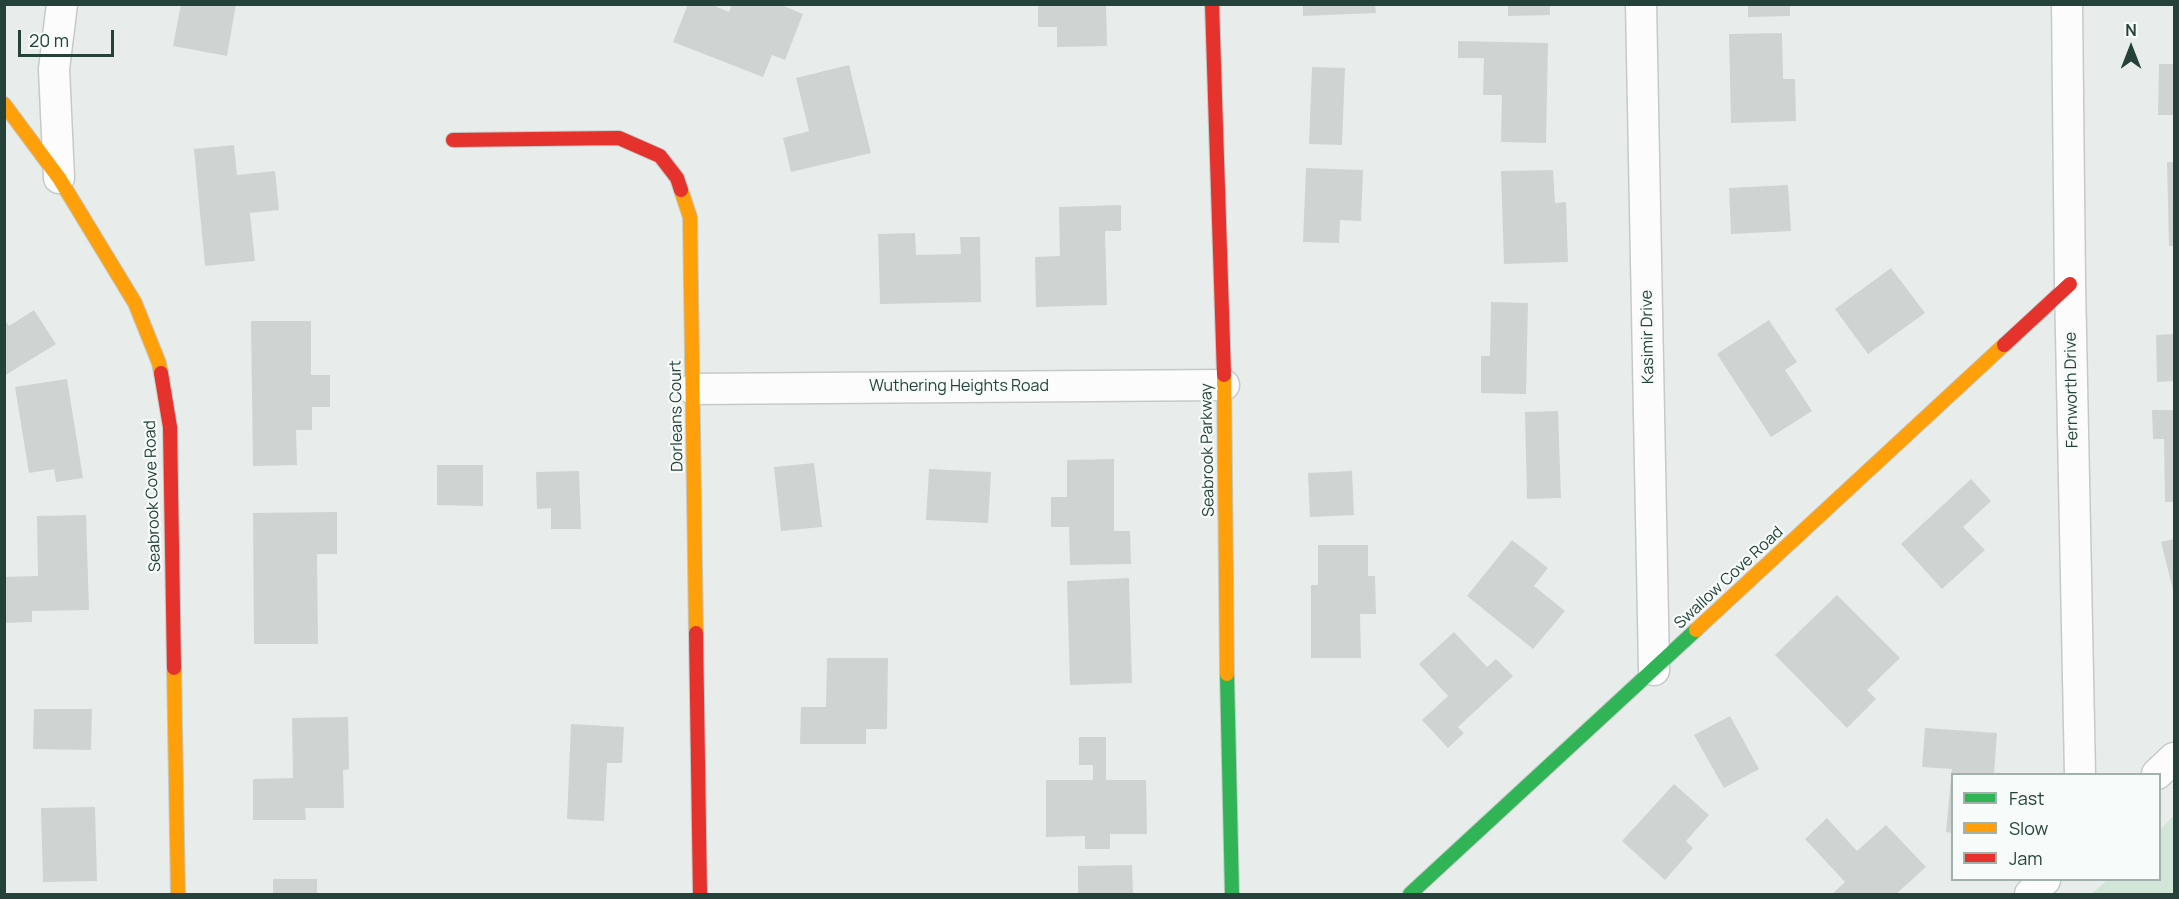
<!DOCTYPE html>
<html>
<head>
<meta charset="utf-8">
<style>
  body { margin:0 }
  #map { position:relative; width:2179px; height:899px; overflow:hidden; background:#e8edeb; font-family:Manrope,sans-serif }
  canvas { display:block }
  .frame { position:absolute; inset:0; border:6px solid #24423a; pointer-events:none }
  .legend { position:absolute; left:1951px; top:773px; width:210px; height:108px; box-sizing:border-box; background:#f7fbf9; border:2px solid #a3b1ad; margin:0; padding:8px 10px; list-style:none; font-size:18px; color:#24423a }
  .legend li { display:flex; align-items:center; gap:12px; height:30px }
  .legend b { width:30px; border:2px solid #a3b1ad }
  .north { position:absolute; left:2101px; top:18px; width:60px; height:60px; -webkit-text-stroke:4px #f7fbf9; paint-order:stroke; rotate:0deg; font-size:16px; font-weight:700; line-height:24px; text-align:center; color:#24423a }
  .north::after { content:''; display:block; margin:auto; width:21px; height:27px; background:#24423a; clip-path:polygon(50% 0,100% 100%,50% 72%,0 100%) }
  .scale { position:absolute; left:18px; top:30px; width:96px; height:27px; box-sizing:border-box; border:3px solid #24423a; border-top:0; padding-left:8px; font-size:18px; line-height:21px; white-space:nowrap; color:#24423a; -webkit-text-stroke:4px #f7fbf9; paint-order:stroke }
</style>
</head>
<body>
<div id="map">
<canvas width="2179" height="899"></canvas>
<div class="frame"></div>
<ul class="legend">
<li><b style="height:8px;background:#30b455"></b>Fast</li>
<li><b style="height:8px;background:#ff9f0a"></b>Slow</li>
<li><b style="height:8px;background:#e5322d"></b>Jam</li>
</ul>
<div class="north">N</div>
<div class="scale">20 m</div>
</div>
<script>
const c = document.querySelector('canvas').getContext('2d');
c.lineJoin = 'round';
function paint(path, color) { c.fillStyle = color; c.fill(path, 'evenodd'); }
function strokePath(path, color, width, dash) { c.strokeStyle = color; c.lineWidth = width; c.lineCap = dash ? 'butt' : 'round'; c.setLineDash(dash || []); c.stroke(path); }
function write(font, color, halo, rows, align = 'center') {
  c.font = font + ' Manrope,sans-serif'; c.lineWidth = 4.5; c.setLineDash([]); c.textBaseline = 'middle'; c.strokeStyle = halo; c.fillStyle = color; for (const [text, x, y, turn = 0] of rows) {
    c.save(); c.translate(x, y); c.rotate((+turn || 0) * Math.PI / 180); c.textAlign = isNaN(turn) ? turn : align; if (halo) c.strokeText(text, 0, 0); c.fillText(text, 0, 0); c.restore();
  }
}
const green = new Path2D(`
  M2174 815V894H2091L2107 880H2160V830Z`);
const building = new Path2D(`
  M181 4H236L227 56 173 46Z
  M688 4H710L729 12 732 4H779L803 14 785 60 772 55 763 77 673 42Z
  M1038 4H1106L1107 46 1057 47V27H1038Z
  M1303 4H1375L1376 13 1303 16Z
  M1508 4H1550V15L1508 16Z
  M1748 4H1790V16L1748 17Z
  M1782 33 1783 79H1795L1796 121 1731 123 1729 34Z
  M1458 41 1548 43 1546 143 1501 142 1502 95H1483L1484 58H1458Z
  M2159 64H2174V115H2158Z
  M849 65 871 153 791 172 783 138 809 131 796 78Z
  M1312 67 1345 68 1342 145 1309 144Z
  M234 145 237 175 275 171 279 210 250 213 255 261 205 266 194 149Z
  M2167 162H2174V246H2169Z
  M1306 168 1363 170 1361 221 1340 220 1339 243 1303 242Z
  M1553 170 1555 203 1566 202 1568 262 1504 264 1501 171Z
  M1788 185 1791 231 1731 234 1729 188Z
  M1121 205V231H1105L1107 305 1036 307 1035 257 1060 256 1059 207Z
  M915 233 916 255 961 254 960 237H980L981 302 880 304 878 234Z
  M1891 268 1925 313 1868 354 1835 309Z
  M1491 302 1528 303 1526 394 1481 393V356H1490Z
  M34 310 56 344 4 376V319L9 326Z
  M1769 320 1797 362 1785 370 1812 411 1771 437 1717 354Z
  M251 321H311V375H330V407H312V430H296L297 465 253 466Z
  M2174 334V381L2157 382 2156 335Z
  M67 379 83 478 56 482 54 469 29 473 15 387Z
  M2152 410H2174V502H2165L2164 439H2153Z
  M1558 411 1561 498 1527 499 1525 412Z
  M1114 459V531H1130L1131 564 1070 565 1069 527H1051V497H1067V460Z
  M814 463 822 527 781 531 774 467Z
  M437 465H483V506L437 505Z
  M929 469 991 472 988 523 926 520Z
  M579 471 581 529H551V508L537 509 536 472Z
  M1352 471 1354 515 1310 517 1308 473Z
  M1971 479 1991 501 1963 527 1985 550 1942 589 1901 544Z
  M337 512V554H317L318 644H254L253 513Z
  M86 515 89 610 32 611V622L4 623V577L38 576 37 516Z
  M2174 539V594L2161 542Z
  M1512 540 1548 568 1534 586 1565 611 1533 649 1467 596Z
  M1318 545H1368V576H1375L1376 614H1360L1361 658H1311V585H1318Z
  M1129 578 1132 683 1070 685 1067 581Z
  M1837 595 1900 658 1867 690 1876 699 1847 728 1775 655Z
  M1454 632 1487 667 1496 659 1513 676 1458 727 1464 733 1448 748 1422 720 1448 696 1419 664Z
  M827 658H888L887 729H866V744H800L801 707H826Z
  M34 709H92L91 750 33 749Z
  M1730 716 1759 769 1724 788 1694 735Z
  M348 717 349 769 343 770 344 808H305L306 820H253V779L293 778 292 718Z
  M571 724 624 727 622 763H607L604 821 567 819Z
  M1925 728 1997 733 1994 774H1951L1952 769 1922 767Z
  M1079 737H1106V780H1146L1147 834H1110V849H1085V836L1046 837V780H1093V765H1079Z
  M1951 779H1952V833L1946 832Z
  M1674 784 1709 815 1686 841 1693 848 1665 880 1622 841Z
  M95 807 97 881 43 882 41 808Z
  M1827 818 1857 851 1886 825 1926 867 1896 894H1832L1845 882 1805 839Z
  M1132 865 1133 894H1078V866Z
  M273 879H317V894H273Z`);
const street = new Path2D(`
  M1641 4 1654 670
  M2067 4 2070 284 2080 774
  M59 178 54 69 62 4
  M693 389 1224 385
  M2157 774 2174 758
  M2030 894 2045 880`);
const fast = new Path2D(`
  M1227 674 1232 894
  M1410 894 1696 630`);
const slow = new Path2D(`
  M4 104 59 178 135 303 159 363 161 373
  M681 190 690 217 696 633
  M1224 375 1227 674
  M1696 630 2004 345
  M174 668 178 894`);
const jam = new Path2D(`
  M1212 4 1224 375
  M453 140 619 138 660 156 677 178 681 190
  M2004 345 2070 284
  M161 373 170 427 174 668
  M696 633 700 894`);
const streetNames = [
  ["Kasimir Drive",1648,337,-91],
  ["Wuthering Heights Road",959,387],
  ["Fernworth Drive",2072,390,-91],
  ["Dorleans Court",677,416,-91],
  ["Seabrook Parkway",1208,450,-91],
  ["Seabrook Cove Road",153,496,-92],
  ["Swallow Cove Road",1729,578,-43]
];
paint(green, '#d1e6d8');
paint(building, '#cfd4d2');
strokePath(street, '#c5cac8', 33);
strokePath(fast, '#c3cbc8', 16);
strokePath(slow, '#c3cbc8', 16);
strokePath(jam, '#c3cbc8', 16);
strokePath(street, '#fcfcfc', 30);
strokePath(fast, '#30b455', 14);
strokePath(slow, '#ff9f0a', 14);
strokePath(jam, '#e5322d', 14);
write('16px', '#24423a', '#f7fbf9', streetNames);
</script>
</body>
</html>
